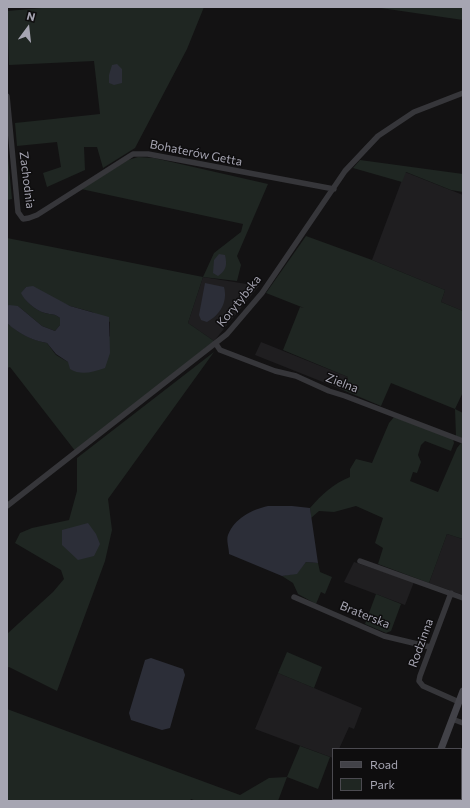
<!DOCTYPE html>
<html>
<head>
<meta charset="utf-8">
<style>
  body { margin:0 }
  #map { position:relative; width:470px; height:808px; overflow:hidden; background:#131213; font-family:Commissioner,sans-serif }
  canvas { display:block }
  .frame { position:absolute; inset:0; border:8px solid #a6a5b2; pointer-events:none }
  .legend { position:absolute; left:332px; top:748px; width:130px; height:52px; box-sizing:border-box; background:#0e0d0e; border:1px solid #4b4a50; margin:0; padding:5px 7px; list-style:none; font-size:12px; color:#a6a5b2 }
  .legend li { display:flex; align-items:center; gap:8px; height:20px }
  .legend b { width:20px; border:1px solid #4b4a50 }
  .north { position:absolute; left:8px; top:8px; width:40px; height:40px; -webkit-text-stroke:3px #0e0d0e; paint-order:stroke; rotate:15deg; font-size:11px; font-weight:700; line-height:16px; text-align:center; color:#a6a5b2 }
  .north::after { content:''; display:block; margin:auto; width:14px; height:18px; background:#a6a5b2; clip-path:polygon(50% 0,100% 100%,50% 72%,0 100%) }
</style>
</head>
<body>
<div id="map">
<canvas width="470" height="808"></canvas>
<div class="frame"></div>
<ul class="legend">
<li><b style="height:5px;background:#424248"></b>Road</li>
<li><b style="height:11px;background:#1f2622"></b>Park</li>
</ul>
<div class="north">N</div>
</div>
<script>
const c = document.querySelector('canvas').getContext('2d');
c.lineJoin = 'round';
function paint(path, color) { c.fillStyle = color; c.fill(path, 'evenodd'); }
function strokePath(path, color, width, dash) { c.strokeStyle = color; c.lineWidth = width; c.lineCap = dash ? 'butt' : 'round'; c.setLineDash(dash || []); c.stroke(path); }
function write(font, color, halo, rows, align = 'center') {
  c.font = font + ' Commissioner,sans-serif'; c.lineWidth = 3; c.setLineDash([]); c.textBaseline = 'middle'; c.strokeStyle = halo; c.fillStyle = color; for (const [text, x, y, turn = 0] of rows) {
    c.save(); c.translate(x, y); c.rotate((+turn || 0) * Math.PI / 180); c.textAlign = isNaN(turn) ? turn : align; if (halo) c.strokeText(text, 0, 0); c.fillText(text, 0, 0); c.restore();
  }
}
const built = new Path2D(`
  M405 172 463 195V311L441 302 445 290 372 260Z
  M203 277 259 286 214 341 188 323Z
  M261 342 348 377 343 390 255 355Z
  M447 534 463 539V595L429 583Z
  M354 562 414 582 405 605 344 582Z
  M278 673 362 708 354 729 349 727 339 749H333V758L255 729Z`);
const green = new Path2D(`
  M53 7H204L187 49 135 148 103 168 97 147H84L85 170 47 187 43 173 61 167 57 142 17 146 15 123 100 114 94 61 9 65 7 11Z
  M374 7H463V20Z
  M7 146 12 199 7 200Z
  M138 157 154 158 268 184 237 256 241 265 237 281 203 277 188 323 214 341 76 452 10 367 7 368V323C19 333 31 340 47 343L56 355 68 362 110 336V322L92 312 70 306 26 287 22 293C24 301 37 311 45 313 52 315 54 313 60 318V325L55 331 42 326 18 306H7V238L203 277 214 253 241 232 243 224 81 189 128 160Z
  M360 160 463 174V192L451 190 406 172 402 182 353 168Z
  M306 236 372 260 445 290 441 302 463 311V392L455 409 463 413V439L456 436 455 409 391 383 381 406 343 390 348 377 283 350 300 307 304 308 266 293Z
  M214 352 108 499 112 530 105 561 57 691 9 667 7 668V634L53 592 64 579 61 570 15 543 20 533 32 528 69 520 77 491V458Z
  M394 417 453 439 454 443 451 451 425 441 421 445 418 455 421 462 417 473 413 472 410 481 438 492 457 448 461 443 463 444V539L447 534 429 583 378 564 383 548 375 543 383 518 356 506 334 512 319 511 311 518 310 508C322 494 333 484 350 477V469L356 459 372 463 389 423Z
  M306 562 318 563 320 572 332 577 325 594 321 592 316 604 298 594 293 583 282 576 297 573Z
  M376 594 401 604 391 631 386 633 365 624Z
  M287 652 322 667 314 688 278 673Z
  M7 709 240 795 269 778 287 777 300 746 330 757 318 789 287 777 278 801H196L191 799 190 801H7Z`);
const water = new Path2D(`
  M117 64 122 69V83L114 85 109 83V75L112 65Z
  M219 254 225 255C227 264 227 270 218 276L213 273 214 260Z
  M205 283 224 287C228 302 220 315 207 322L201 320 199 315Z
  M33 286 70 306 109 317 110 353 105 368C93 372 81 376 70 369L68 362 56 354 47 343C31 340 19 334 7 323V306L9 305 18 306 42 326 55 331 60 325V318C54 313 52 315 45 313 37 311 24 301 21 293L26 287Z
  M268 506H292L310 508 318 563 306 562 297 574 282 576 229 554C229 548 226 540 228 535 235 518 251 510 268 506Z
  M88 523 96 534 100 544 94 556 78 560 62 545V530Z
  M151 658 183 669 185 675 170 728 162 730 131 720 129 713 145 660Z`);
const street = new Path2D(`
  M7 96 18 212 23 219 29 218 37 215 133 154H148L334 189
  M216 344 220 350 275 371 296 376 329 391 345 396 463 441
  M7 506 227 334 262 293 345 171 378 136 414 112 463 93
  M360 561 463 598
  M451 593 420 676 419 681 423 686 459 702
  M294 597 384 636 430 647
  M452 719 463 723`);
const secondary = new Path2D(`
  M441 749 463 691
  M422 801V799`);
const streetNames = [
  ["Bohaterów Getta",196,153,11],
  ["Zachodnia",27,180,83],
  ["Korytybska",239,301,-51],
  ["Zielna",342,383,21],
  ["Braterska",365,615,22],
  ["Rodzinna",421,643,-70]
];
paint(built, '#1f1e20');
paint(green, '#1f2622');
paint(water, '#2c2e38');
strokePath(street, '#36363a', 5.5);
strokePath(secondary, '#424248', 7);
write('12px', '#a6a5b2', '#0e0d0e', streetNames);
</script>
</body>
</html>
